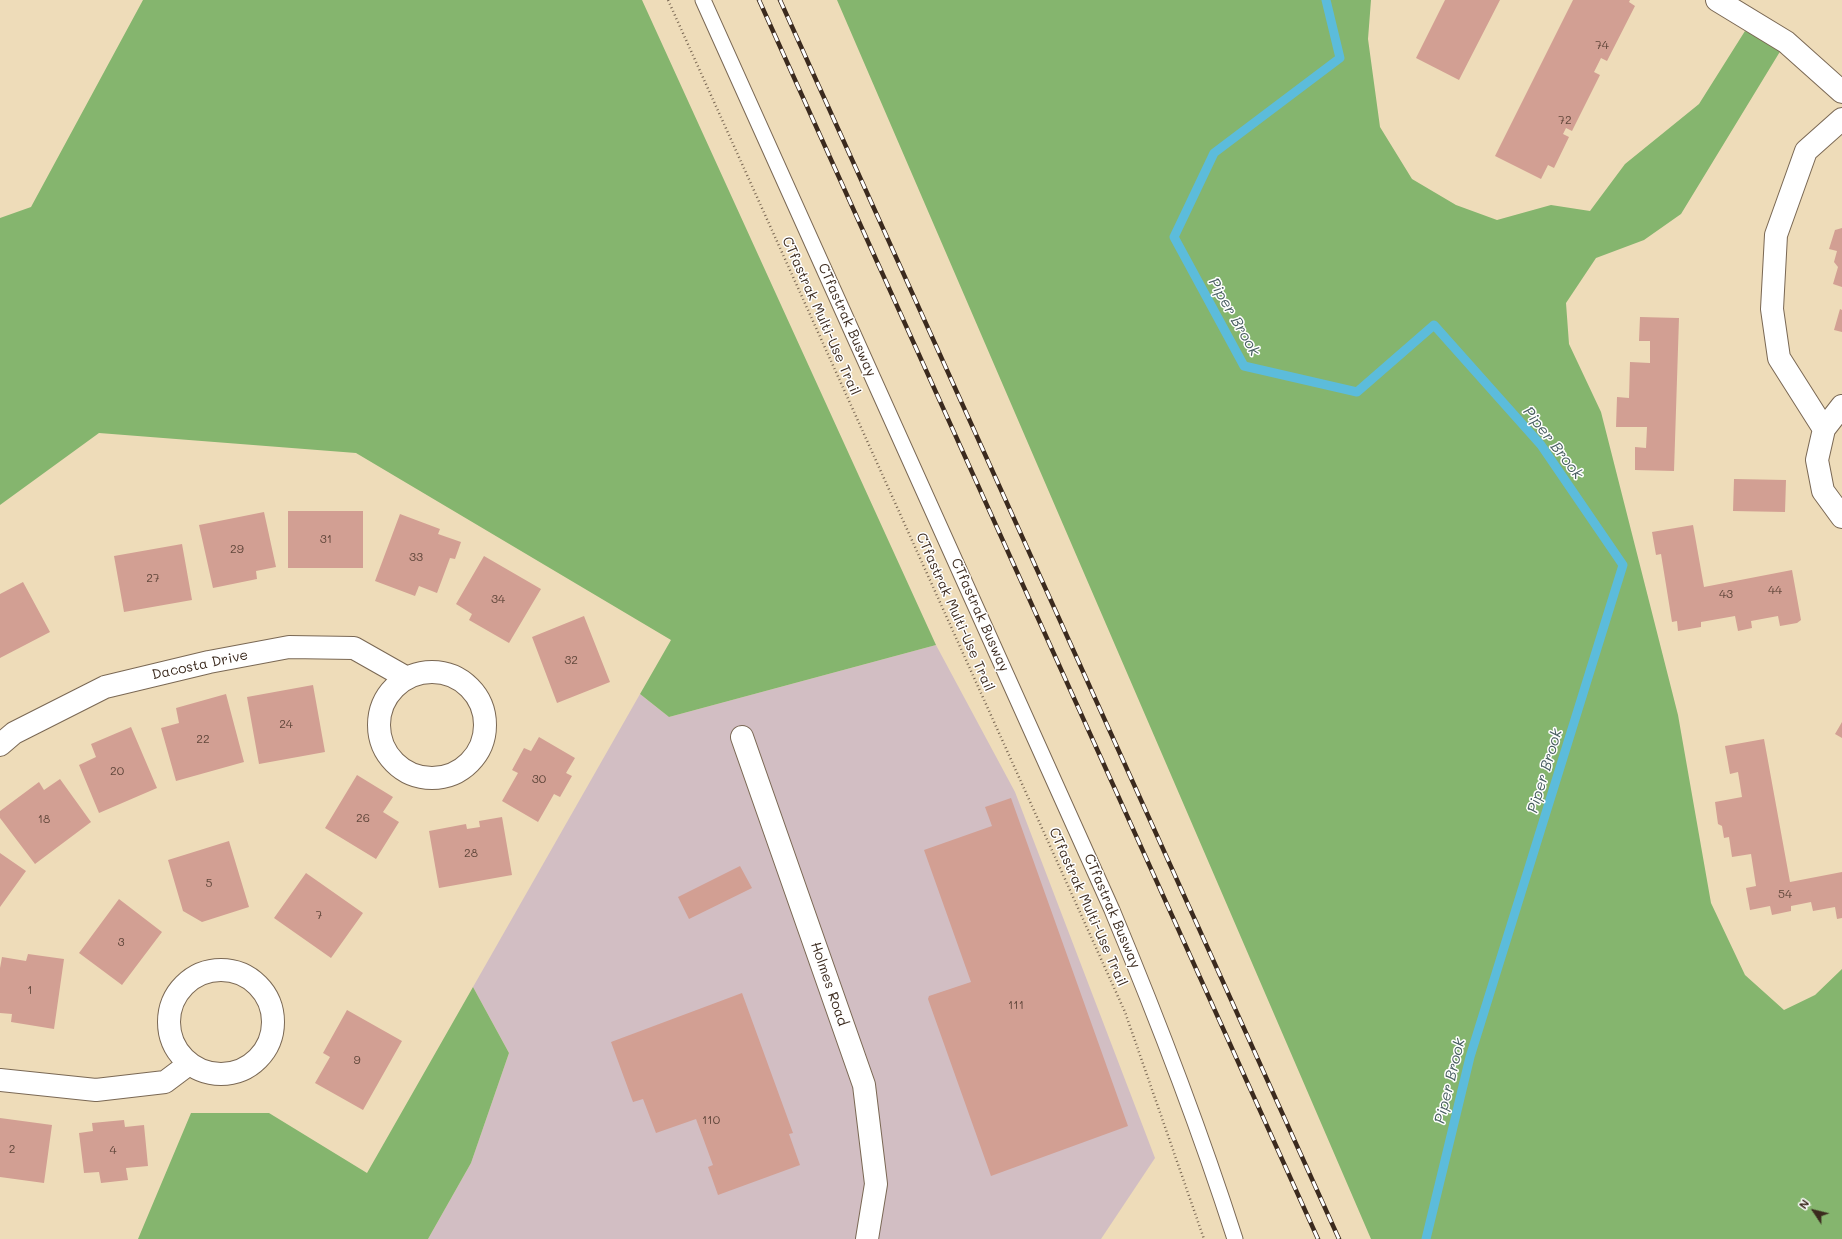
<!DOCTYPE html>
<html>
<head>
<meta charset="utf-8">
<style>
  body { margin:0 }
  #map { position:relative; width:1842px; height:1239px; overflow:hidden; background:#eedcb9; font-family:Mali,sans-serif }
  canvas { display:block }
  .north { position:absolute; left:1794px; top:1191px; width:40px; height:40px; -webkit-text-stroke:3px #fff; paint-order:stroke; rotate:305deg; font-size:11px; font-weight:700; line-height:16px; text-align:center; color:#3b2a1e }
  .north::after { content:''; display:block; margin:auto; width:14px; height:18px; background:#3b2a1e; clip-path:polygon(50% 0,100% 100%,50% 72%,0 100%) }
</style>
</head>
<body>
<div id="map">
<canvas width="1842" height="1239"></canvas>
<div class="north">N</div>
</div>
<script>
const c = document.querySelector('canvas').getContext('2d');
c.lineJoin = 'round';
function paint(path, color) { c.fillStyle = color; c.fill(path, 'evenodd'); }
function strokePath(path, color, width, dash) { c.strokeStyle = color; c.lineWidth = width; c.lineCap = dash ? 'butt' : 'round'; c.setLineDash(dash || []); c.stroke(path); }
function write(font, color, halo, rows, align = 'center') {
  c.font = font + ' Mali,sans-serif'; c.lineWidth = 3; c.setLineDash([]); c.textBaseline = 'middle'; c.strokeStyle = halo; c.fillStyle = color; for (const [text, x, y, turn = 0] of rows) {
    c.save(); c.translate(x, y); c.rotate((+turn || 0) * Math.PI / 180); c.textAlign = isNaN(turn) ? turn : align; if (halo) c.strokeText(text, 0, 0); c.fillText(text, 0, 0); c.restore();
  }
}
const industrial = new Path2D(`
  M936 645 1015 792 1155 1158 1101 1239H428L471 1163 509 1053 473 987 640 694 669 717Z`);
const forest = new Path2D(`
  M143 0H642L936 645 669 717 640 694 671 640 356 453 99 433 0 505V218L31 207Z
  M837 0H1371L1368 39 1380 127 1412 179 1456 205 1497 220 1551 205 1590 211 1625 164 1699 104 1745 31 1784 45 1681 214 1644 240 1596 258 1566 303 1569 344 1601 412 1678 715 1711 903 1745 975 1784 1010 1815 995 1842 969V1239H1371Z
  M473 987 509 1053 471 1163 428 1239H138L191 1113H269L367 1173Z`);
const stream = new Path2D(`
  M1326 0 1340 58 1214 153 1174 237 1244 366 1357 392 1434 325 1541 445 1623 565 1470 1057 1426 1239`);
const building = new Path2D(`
  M1445 0H1500L1459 80 1416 58Z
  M1573 0H1630L1629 2 1635 6 1607 61 1601 58 1594 72 1600 75 1572 131 1566 128 1563 134 1569 137 1554 168 1548 165 1541 179 1495 156Z
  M1842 228V287L1833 284 1838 267 1834 262 1837 251 1829 249 1835 230Z
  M1840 309 1842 310V332L1834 330Z
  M1640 317 1679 318 1674 471 1635 470V447L1646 448 1647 427H1616L1617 397 1629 398 1630 362 1650 363V341H1639Z
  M1734 479 1786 480 1785 512 1733 511Z
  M288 511H363V568H288Z
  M264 512 276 567 256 571 257 579 213 588 199 525Z
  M400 514 440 529 438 534 461 542 455 559 450 558 437 593 419 586 415 596 375 581Z
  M1693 525 1704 587 1792 570 1801 620 1797 623 1780 626 1778 616 1751 621 1752 628 1738 631 1735 616 1701 622V627L1678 631 1677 621 1672 622 1661 554 1656 555 1652 532Z
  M182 544 192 600 124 612 114 556Z
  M484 556 541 589 509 643 469 620 472 614 456 604Z
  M23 582 50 632 0 658V594Z
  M584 616 610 682 557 703 532 637Z
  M313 685 325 752 259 764 247 697Z
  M226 694 244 762 176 781 161 728 179 723 176 708Z
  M1842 722V738L1835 734Z
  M131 727 157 788 99 813 79 765 96 757 91 744Z
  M539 737 575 758 566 773 572 776 560 797 554 794 538 822 502 801 518 773 512 770 524 748 531 751Z
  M1764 739 1790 882 1842 872V918L1837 919 1835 907 1813 911 1811 902 1791 906V911L1772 915 1770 906 1750 910 1746 888 1756 886 1751 854 1732 857 1729 837 1724 838 1722 826 1718 824 1715 802 1742 797 1738 772 1730 774 1725 746Z
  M357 775 393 797 383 812 399 822 376 859 325 828Z
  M60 779 91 822 35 864 0 818V811L39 782 44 790Z
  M1011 798 1128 1126 991 1176 928 999 929 996 971 982 924 850 992 826 985 807Z
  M502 817 512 875 439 888 429 831 466 824 467 829 480 827 479 821Z
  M229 841 249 907 202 922 183 911 168 860Z
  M0 853 26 871 0 907Z
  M740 866 752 888 689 919 678 897Z
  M306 873 363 913 331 958 274 918Z
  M119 899 162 932 122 985 79 953Z
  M28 954 64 959 54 1029 11 1022 12 1014 0 1013V968L2 957 26 961Z
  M742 993 793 1133 789 1134 800 1165 718 1195 708 1167 713 1165 696 1119 656 1133 643 1099 633 1102 611 1042Z
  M347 1010 402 1041 363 1110 315 1083 330 1057 323 1053Z
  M0 1118 52 1125 44 1183 0 1177Z
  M124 1120 125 1127 144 1125 148 1166 126 1168 128 1180 101 1183 99 1172 84 1173 79 1133 93 1131 92 1123Z`);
const path = new Path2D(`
  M668 0 1125 1012 1204 1239`);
const lane = new Path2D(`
  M703 0 1112 910C1157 1018 1199 1127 1235 1239`);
const street = new Path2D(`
  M1717 0 1786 42 1842 92
  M1842 406 1824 429 1817 460 1823 491 1842 517
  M1824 429 1779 358 1772 309 1776 235 1806 151 1842 119
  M379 725a53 53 0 1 1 106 0a53 53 0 1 1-106 0Z
  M742 737 864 1085 876 1184 867 1239
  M0 745 14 733 105 687 209 662 289 647 354 648 407 678
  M169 1022a52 52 0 1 1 104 0a52 52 0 1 1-104 0Z
  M0 1080 96 1090 165 1082 189 1064`);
const rail = new Path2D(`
  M759 0 1318 1239
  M780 0 1339 1239`);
const numberNames = [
  ["74",1602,45],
  ["72",1565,120],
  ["31",326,539],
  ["29",237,549],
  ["33",416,557],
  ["27",153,578],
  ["44",1775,590],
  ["43",1726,594],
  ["34",498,599],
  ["32",571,660],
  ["24",286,724],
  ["22",203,739],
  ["20",117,771],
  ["30",539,779],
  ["26",363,818],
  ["18",44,819],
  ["28",471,853],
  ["5",209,883],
  ["54",1785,894],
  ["7",319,915],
  ["3",121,942],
  ["1",30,990],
  ["111",1016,1005],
  ["9",357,1060],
  ["110",711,1120],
  ["2",12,1149],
  ["4",113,1150]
];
const streetNames = [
  ["CTfastrak Multi-Use Trail",821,316,66],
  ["CTfastrak Busway",847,320,66],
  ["CTfastrak Multi-Use Trail",955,612,66],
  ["CTfastrak Busway",980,615,66],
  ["Dacosta Drive",200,665,-12],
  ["CTfastrak Multi-Use Trail",1088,907,66],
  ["CTfastrak Busway",1112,911,67],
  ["Holmes Road",829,984,71]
];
const waterNames = [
  ["Piper Brook",1234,317,60],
  ["Piper Brook",1553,443,52],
  ["Piper Brook",1545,771,-73],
  ["Piper Brook",1450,1081,-76]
];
paint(industrial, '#d2bec3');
paint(forest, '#85b56e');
strokePath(stream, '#5cbcdb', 9);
paint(building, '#d29f93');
strokePath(lane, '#7a6854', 17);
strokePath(street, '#7a6854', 24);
strokePath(path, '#7a6854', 2.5, [1, 3]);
strokePath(lane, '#fff', 15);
strokePath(street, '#fff', 22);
strokePath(rail, '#3b2a1e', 4.5);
strokePath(rail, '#fff', 3, [9]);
write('12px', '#61473b', null, numberNames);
write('14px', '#3b2a1e', '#fff', streetNames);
write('italic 15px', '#475d60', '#fff', waterNames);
</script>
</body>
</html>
